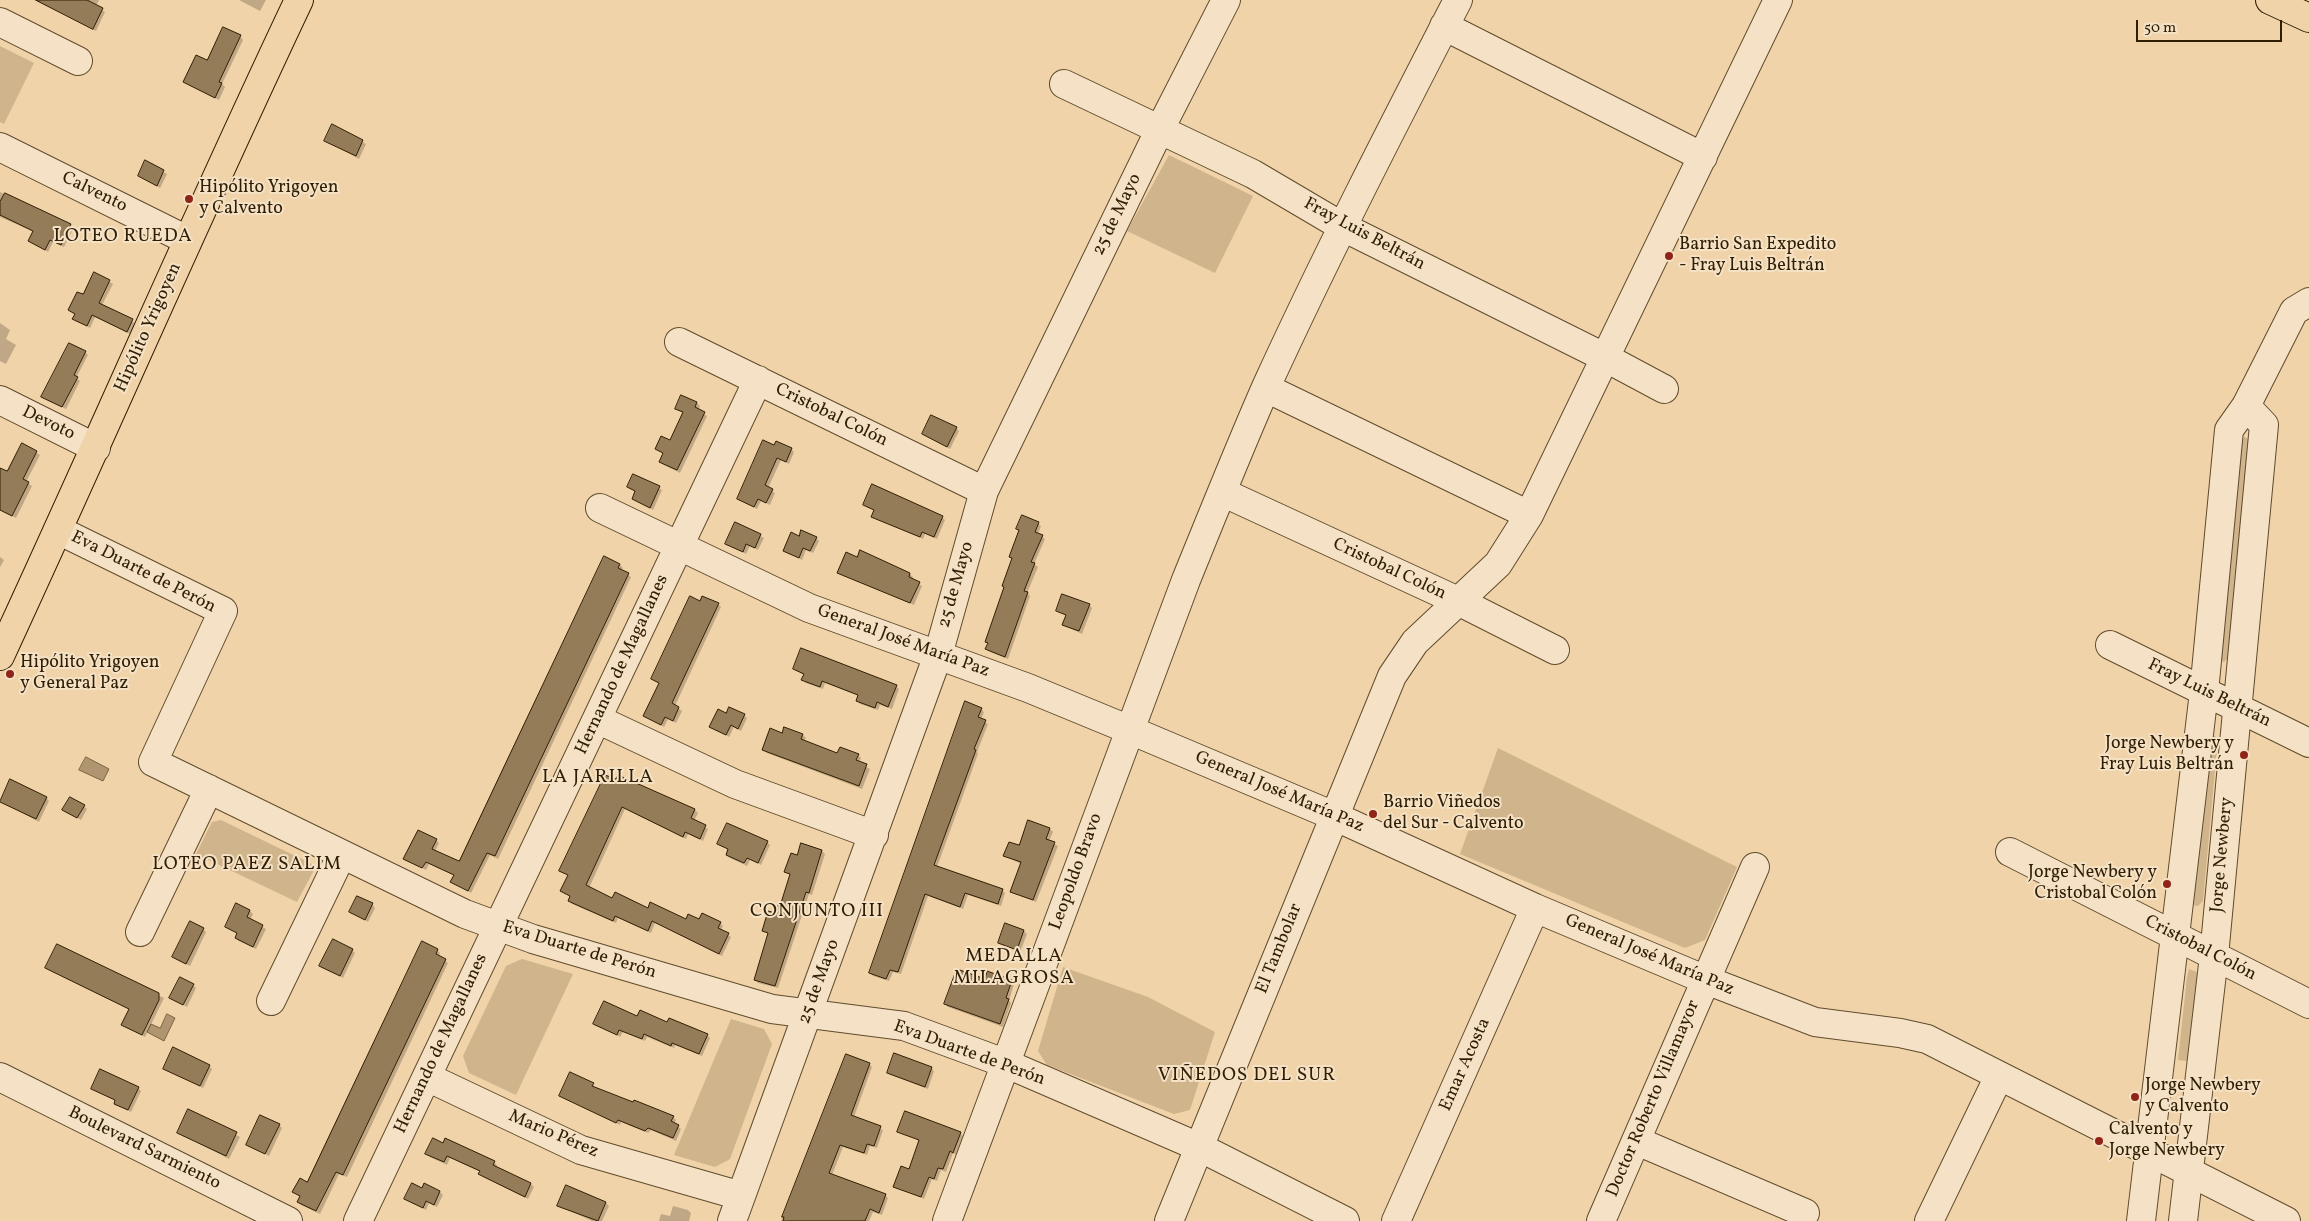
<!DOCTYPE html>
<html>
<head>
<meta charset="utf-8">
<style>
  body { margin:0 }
  #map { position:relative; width:2309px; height:1221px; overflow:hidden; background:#f0d3a8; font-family:Vollkorn,serif }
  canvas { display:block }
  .scale { position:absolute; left:2136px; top:20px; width:146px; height:22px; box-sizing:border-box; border:2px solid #301e03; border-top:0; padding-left:6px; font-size:15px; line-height:18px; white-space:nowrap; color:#301e03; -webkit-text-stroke:4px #f5e2c6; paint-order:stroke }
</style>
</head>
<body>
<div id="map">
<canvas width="2309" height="1221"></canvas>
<div class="scale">50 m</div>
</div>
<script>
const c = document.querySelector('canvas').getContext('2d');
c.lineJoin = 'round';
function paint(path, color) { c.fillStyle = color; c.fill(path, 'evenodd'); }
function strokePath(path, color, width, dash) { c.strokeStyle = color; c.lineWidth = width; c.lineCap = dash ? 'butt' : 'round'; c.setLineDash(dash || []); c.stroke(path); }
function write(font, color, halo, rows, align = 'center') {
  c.font = font + ' Vollkorn,serif'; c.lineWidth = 4; c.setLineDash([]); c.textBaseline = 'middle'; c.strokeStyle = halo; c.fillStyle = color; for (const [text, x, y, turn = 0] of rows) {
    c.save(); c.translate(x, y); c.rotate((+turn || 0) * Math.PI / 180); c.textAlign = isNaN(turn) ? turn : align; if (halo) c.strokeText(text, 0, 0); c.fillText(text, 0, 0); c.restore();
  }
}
const green = new Path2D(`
  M0 46 34 63 4 124 0 122Z
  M1169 155 1253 196 1215 273 1127 231Z
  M2245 437 2253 442 2230 656 2224 662 2218 659 2237 441Z
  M2209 732 2218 738 2203 901 2198 906 2187 904Z
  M1498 748 1737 867 1705 940 1685 948 1460 854Z
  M221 820 312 864 313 872 297 902 196 854 212 822Z
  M522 959 573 974 516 1095 469 1073 463 1056 506 966Z
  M1063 967 1148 997 1215 1032 1190 1110 1174 1114 1047 1065 1038 1051Z
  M2189 969 2197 972V991L2191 1053 2187 1061 2178 1060 2187 977Z
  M731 1019 764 1029 772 1044 730 1159 715 1167 674 1155Z`);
const water = new Path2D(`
  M86 757 109 769 103 781 79 770Z
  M167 1014 175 1018 164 1041 147 1032 151 1024 160 1028Z`);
const shadow = new Path2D(`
  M34 0H99L96 6 105 12 96 31Z
  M239 0H266L260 11Z
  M240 36 243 40 222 84 225 87 219 100 184 82Z
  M333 126 366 144 359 159 326 141Z
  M146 162 167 174 160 188 139 176Z
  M0 192 70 226 73 229 64 247 53 242 48 252 29 241 34 232 0 217Z
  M94 273 113 284 102 305 135 323 130 334 95 317 90 328 74 319 76 315 70 310 84 296Z
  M0 323 10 330 6 339 16 345 6 364 0 361Z
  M85 352 88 355 76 378 80 381 66 409 46 399 43 396Z
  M697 403 700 406 698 410 707 416 680 473 664 465 661 462 664 454 656 449 670 442 684 414 676 409Z
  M956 428 959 431 950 449 923 434Z
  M22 444 40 455 26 482 32 486 16 518 0 510V478L8 473Z
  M774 447 791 449 794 452 789 464 781 460 768 488 775 493 770 505 761 501 757 509 738 499Z
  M634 475 662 490 653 510 633 499 636 492 628 487Z
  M864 505 942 517 945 520 937 539 925 534 923 539 876 519 873 516 875 511Z
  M735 523 764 538 758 550 750 546 746 554 726 543Z
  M1038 523 1041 526 1038 534 1045 539 1034 564 1038 567 1027 593 1030 596 1008 659 990 652 987 649 988 644 986 642 1005 588 1013 559 1010 557Z
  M799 537 816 538 819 541 813 553 806 550 802 560 784 550Z
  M0 557 4 560 0 567Z
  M605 557 620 565 623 568 621 571 631 577 498 859 490 855 471 893 452 882 455 876 429 864 426 870 408 861 405 858 436 840 439 843 435 851 460 863Z
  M858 558 910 574 913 577 912 580 922 586 914 605 838 572Z
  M700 602 718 604 721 607 675 706 682 711 676 723 668 719 664 727 645 716 660 684 652 679Z
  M1089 605 1092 608 1082 634 1063 625 1067 616 1058 610Z
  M794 669 896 686 899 689 892 709 880 705 878 710 860 704 857 701 859 696 825 683 823 689 806 683 803 680 804 675Z
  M981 709 984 712 981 720 988 724 977 752 978 754 937 867 1002 890 1005 893 1001 906 968 895 963 909 928 896 901 974 893 972 889 981 873 976 870 973Z
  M727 715H744L747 718 741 731 734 727 729 737 711 727Z
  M785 728 803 735 806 738 804 741 838 754 858 755 861 758 859 763 870 769 862 789 767 753 764 750 783 735Z
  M618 776 695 810 698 813 694 821 708 829 703 841 688 834 686 839 625 809 589 888 613 900 687 920 720 923 723 926 721 930 731 937 722 956 655 923 651 933 618 918 616 923 572 904 569 901 571 897 561 891 569 876 561 870Z
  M46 798 49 801 39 822 0 801Z
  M84 806 87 809 81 820 64 810Z
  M1050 829 1053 832 1049 841 1058 846 1036 902 1011 892 1021 864 1005 856Z
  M767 842 770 845 761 865 750 860 747 866 730 858 727 855 729 850 719 843Z
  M801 845 822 851 825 854 812 895 809 894 778 988 758 983 755 980 769 934 764 930 782 905 791 876 786 872 797 856Z
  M372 904 375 908 368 922 351 912Z
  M237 905 250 911 253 914 250 920 266 929 256 949 239 941 236 938 238 934 226 927Z
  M203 929 206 932 190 966 177 960 174 957Z
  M1024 931 1027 934 1020 952 999 943Z
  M58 946 164 998 145 1037 123 1025 130 1010 47 968Z
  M352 950 355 953 343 978 321 966Z
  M437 950 440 953 439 956 448 963 347 1177 339 1174 320 1214 301 1205 298 1202 301 1197 294 1192 308 1184Z
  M985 980 1011 981 1014 984 1009 1001 1011 1003 1003 1027 948 1007 945 1004Z
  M193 985 196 988 187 1007 171 998Z
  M638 1018 668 1023 707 1035 710 1038 702 1056 675 1045 674 1048 647 1037 645 1041 623 1032 620 1037 595 1023Z
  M869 1064 872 1067 854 1117 883 1130 877 1148 870 1146 867 1155 843 1147 832 1175 885 1195 888 1198 882 1215 873 1212 869 1221H781L801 1174Z
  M209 1066 212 1069 203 1088 164 1068Z
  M931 1068 934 1071 928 1089 891 1075 888 1072Z
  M593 1084 595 1089 673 1117 676 1120 674 1124 681 1129 676 1141 651 1130 648 1133 621 1122 620 1125 560 1096Z
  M138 1088 141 1091 131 1112 118 1106 115 1103 116 1101 92 1089Z
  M189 1111 240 1137 229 1159 179 1133Z
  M279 1125 282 1128 269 1156 247 1144Z
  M899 1132 960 1133 963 1136 956 1155 953 1153 946 1172 941 1170 937 1181 932 1179 924 1199 895 1186 910 1171 920 1141Z
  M433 1139 494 1162 497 1165 496 1168 531 1184 534 1187 528 1199 483 1177 480 1174 481 1172 450 1158 447 1165 430 1157 427 1154Z
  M423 1189 440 1192 443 1195 437 1207 429 1203 426 1210 406 1199Z
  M606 1203 609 1206 602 1221H592L559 1206Z
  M673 1206 688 1210 691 1213 689 1221H659L661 1214 670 1216Z`);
const building = new Path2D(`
  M36 0H87L103 8 93 29Z
  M223 27 241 35 219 82 222 83 215 98 183 82 196 55 207 60Z
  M332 124 363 140 356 156 324 141Z
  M145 160 164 170 157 186 138 176Z
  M5 193 71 224 61 245 50 240 45 250 28 241 33 231 0 215V202Z
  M94 272 110 280 99 303 133 319 127 332 92 315 87 326 72 319 75 314 68 310 77 292 83 294Z
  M69 343 86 351 74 375 78 377 62 407 41 397Z
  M681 395 697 402 695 407 705 412 677 470 659 462 663 453 655 449 661 436 670 440 683 412 675 409Z
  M931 415 957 427 947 447 922 434Z
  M763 440 774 445 776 441 792 448 786 462 777 458 765 485 773 489 766 503 758 499 754 507 737 499Z
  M22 443 37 451 23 479 29 482 12 516 0 510V468L7 471Z
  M633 474 660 486 650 508 632 499 635 491 627 487Z
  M872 484 943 516 934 537 922 532 920 537 871 517 874 510 863 505Z
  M1022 515 1039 522 1035 532 1043 535 1031 562 1035 563 1024 591 1028 592 1005 657 985 649 988 643 985 642 1004 587 1002 586 1012 558 1009 557 1019 530 1016 529Z
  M735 522 761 534 755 548 746 544 743 552 725 544Z
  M801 530 817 537 810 551 803 548 799 558 783 551 791 532 799 536Z
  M860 550 910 573 909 577 920 582 910 603 837 573 846 552 857 557Z
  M604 556 620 564 618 568 629 573 495 856 487 853 468 891 450 882 454 875 426 862 422 868 403 859 418 830 437 839 432 849 459 861Z
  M1062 594 1090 604 1079 631 1062 625 1066 615 1056 611Z
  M690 596 700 601 702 596 719 603 672 703 679 707 673 721 665 717 661 725 643 716 659 683 651 679Z
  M801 648 897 685 888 707 877 702 875 708 856 701 858 695 822 681 820 687 801 680 804 674 793 669Z
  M965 701 982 708 978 717 986 720 974 749 976 750 934 865 1003 889 998 904 965 893 960 907 925 894 898 972 890 970 886 979 869 973Z
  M729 707 745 714 738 729 731 725 726 735 709 727 718 709 726 713Z
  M784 727 803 734 801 739 837 753 840 747 859 754 856 760 867 764 859 786 762 750 770 728 782 733Z
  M605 775 616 779 618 775 695 809 691 818 706 825 700 839 685 832 683 837 622 807 586 885 612 898 615 892 648 908 650 902 686 919 688 914 699 919 702 913 721 922 718 928 729 933 719 954 652 921 648 931 615 916 613 921 568 901 570 896 560 891 568 875 559 871Z
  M10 779 47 797 36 819 0 802Z
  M70 797 85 805 77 818 62 810Z
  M1028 820 1050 828 1046 839 1055 842 1033 900 1010 892 1021 862 1003 856 1009 842 1019 845Z
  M727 823 768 841 758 863 747 858 744 863 726 855 728 849 717 844Z
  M801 843 822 850 809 893 806 892 775 986 754 980 768 933 762 931 768 911 775 913 779 902 781 903 790 874 784 872 791 853 797 855Z
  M357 896 373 903 365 920 349 912Z
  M236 903 250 910 247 917 263 925 253 947 235 938 237 933 225 927Z
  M190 921 204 928 186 964 172 957Z
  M1005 923 1024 930 1017 950 998 943Z
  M333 939 353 949 340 976 319 966Z
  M422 941 438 949 436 954 446 959 343 1175 336 1172 316 1211 297 1202 300 1196 292 1192 300 1178 307 1182Z
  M57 944 159 993V1000L142 1035 121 1025 129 1009 45 968Z
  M957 969 985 979 987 971 1012 980 1006 998 1009 999 1000 1024 944 1004Z
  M180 977 194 984 183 1005 169 998Z
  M604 1001 637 1016 640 1010 667 1022 669 1018 708 1034 699 1054 672 1043 671 1046 644 1034 642 1039 619 1030 617 1035 593 1024Z
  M173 1047 210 1065 200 1086 163 1069Z
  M894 1053 932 1067 925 1087 887 1073Z
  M846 1054 870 1063 851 1115 881 1126 874 1146 867 1144 864 1153 840 1145 829 1173 886 1194 879 1213 870 1209 865 1221H783L784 1217H782Z
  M100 1069 139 1087 128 1110 114 1104 115 1100 91 1089Z
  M570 1072 594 1083 592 1086 633 1102 634 1100 674 1116 671 1121 679 1125 673 1138 648 1128 645 1131 618 1120 616 1123 559 1096Z
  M188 1109 237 1132 226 1156 177 1133Z
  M905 1111 961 1132 953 1153 950 1151 943 1169 938 1168 934 1179 929 1177 921 1197 893 1187 901 1166 909 1169 919 1140 897 1132Z
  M260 1115 280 1124 265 1154 246 1145Z
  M433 1138 443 1143 445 1138 495 1161 493 1165 531 1183 525 1197 478 1174 480 1171 447 1156 444 1162 425 1154Z
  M412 1183 422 1188 424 1183 440 1191 434 1205 426 1201 423 1208 404 1199Z
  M566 1185 606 1202 598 1221 557 1206Z`);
const minor = new Path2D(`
  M0 22 78 61
  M1444 26 1703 157
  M1064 84 1253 174 1343 227 1606 358 1664 389
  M0 147 187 240
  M679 342 984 491
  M1266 388 1529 515
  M0 400 96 448
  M1222 492 1458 601 1555 650
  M600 508 809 608 1028 688 1130 730 1334 816 1535 908 1706 980 1815 1022 1900 1033 1927 1039 2286 1221
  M58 530 223 611 153 762 465 914 533 939 772 1009 904 1026 1007 1064 1199 1147 1345 1221
  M2110 645 2309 743
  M597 719 735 784 874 835
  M2010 852 2309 1004
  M140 932 209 789
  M271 1001 342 854
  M0 1077 288 1221
  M427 1077 581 1150 741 1196
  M1637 1141 1805 1213
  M358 1221 758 380
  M732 1221 938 655 984 491 1160 129 1226 0
  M947 1221 1186 580C1212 516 1238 451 1266 387 1326 256 1392 128 1458 0
  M1169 1221 1392 676 1415 642 1498 564 1529 515 1778 0
  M1396 1221 1535 908
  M1601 1221 1755 867
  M1929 1221 1999 1076
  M2141 1221 2204 692 2229 430 2246 406 2294 311 2309 302
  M2183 1221 2214 956 2264 425 2246 406`);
const major = new Path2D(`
  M2270 0 2309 18
  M0 656C101 438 196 217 299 0`);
const markers = [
  [189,199,5,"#8f2418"],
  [1669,256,5,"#8f2418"],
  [10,674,5,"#8f2418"],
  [2244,755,5,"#8f2418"],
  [1373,814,5,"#8f2418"],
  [2167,884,5,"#8f2418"],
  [2135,1097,5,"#8f2418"],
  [2099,1141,5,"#8f2418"]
];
const poiNames = [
  ["Hipólito Yrigoyen",199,189],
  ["y Calvento",199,210],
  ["Barrio San Expedito",1679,246],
  ["- Fray Luis Beltrán",1679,267],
  ["Hipólito Yrigoyen",20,664],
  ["y General Paz",20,685],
  ["Jorge Newbery y",2234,745,"right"],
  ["Fray Luis Beltrán",2234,766,"right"],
  ["Barrio Viñedos",1383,804],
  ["del Sur - Calvento",1383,825],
  ["Jorge Newbery y",2157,874,"right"],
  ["Cristobal Colón",2157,895,"right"],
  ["Jorge Newbery",2145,1087],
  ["y Calvento",2145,1108],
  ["Calvento y",2109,1131],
  ["Jorge Newbery",2109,1152]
];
const streetNames = [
  ["Calvento",94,193,26],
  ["25 de Mayo",1118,215,-64],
  ["Fray Luis Beltrán",1364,235,28],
  ["Hipólito Yrigoyen",149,328,-66],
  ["Cristobal Colón",831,416,26],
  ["Devoto",48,424,26],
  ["Cristobal Colón",1389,570,25],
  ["Eva Duarte de Perón",143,573,27],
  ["25 de Mayo",957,585,-74],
  ["General José María Paz",903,642,20],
  ["Hernando de Magallanes",623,665,-65],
  ["Fray Luis Beltrán",2209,694,26],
  ["General José María Paz",1279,793,23],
  ["Jorge Newbery",2223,855,-85],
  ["Leopoldo Bravo",1077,872,-70],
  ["El Tambolar",1280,949,-68],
  ["Cristobal Colón",2200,949,27],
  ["Eva Duarte de Perón",579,951,17],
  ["General José María Paz",1649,956,23],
  ["25 de Mayo",820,982,-70],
  ["Hernando de Magallanes",442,1044,-65],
  ["Eva Duarte de Perón",969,1054,20],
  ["Emar Acosta",1466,1065,-66],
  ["Doctor Roberto Villamayor",1654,1099,-67],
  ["Mario Pérez",553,1135,23],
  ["Boulevard Sarmiento",144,1149,26]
];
const neighbourhoodNames = [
  ["LOTEO RUEDA",123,238],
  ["LA JARILLA",598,779],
  ["LOTEO PAEZ SALIM",247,866],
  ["CONJUNTO III",817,913],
  ["MEDALLA",1014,958],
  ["MILAGROSA",1014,980],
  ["VIÑEDOS DEL SUR",1247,1077]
];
paint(green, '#cfb48c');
paint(water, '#af9570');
strokePath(water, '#7c6544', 1);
paint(shadow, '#0003');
paint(building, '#947c59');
strokePath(building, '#301e03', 1);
strokePath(minor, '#604b2c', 30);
strokePath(major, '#301e03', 30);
strokePath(minor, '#f5e2c6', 28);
strokePath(major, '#f0d3a8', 28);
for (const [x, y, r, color] of markers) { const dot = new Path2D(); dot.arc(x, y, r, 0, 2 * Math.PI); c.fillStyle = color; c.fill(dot); strokePath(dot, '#f5e2c6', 2); }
write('18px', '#301e03', '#f5e2c6', poiNames, 'left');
write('18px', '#301e03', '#f5e2c6', streetNames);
c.letterSpacing = '1px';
write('19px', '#301e03', '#f5e2c6', neighbourhoodNames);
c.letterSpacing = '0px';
</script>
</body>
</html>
